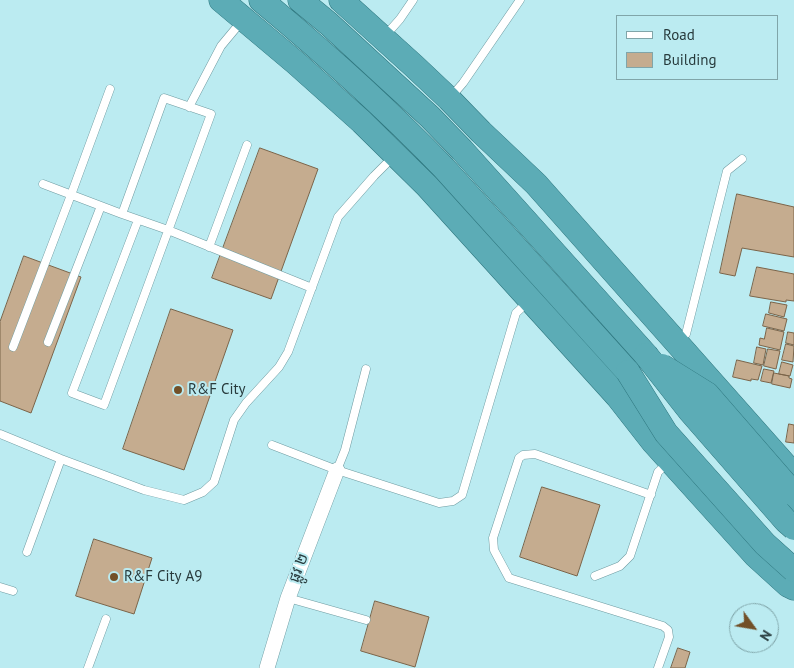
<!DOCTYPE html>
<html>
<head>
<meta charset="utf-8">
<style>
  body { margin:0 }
  #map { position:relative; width:794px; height:668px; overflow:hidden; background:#bbebf1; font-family:"PT Sans",sans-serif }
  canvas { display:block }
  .legend { position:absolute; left:616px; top:15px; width:162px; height:65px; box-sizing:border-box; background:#bbebf1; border:1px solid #80a5a9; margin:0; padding:6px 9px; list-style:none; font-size:15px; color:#283b3d }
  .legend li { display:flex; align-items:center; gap:10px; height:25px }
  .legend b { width:25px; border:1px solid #80a5a9 }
  .north { position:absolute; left:729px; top:603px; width:50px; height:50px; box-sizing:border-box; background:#bbebf1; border:1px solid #80a5a9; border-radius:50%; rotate:122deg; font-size:14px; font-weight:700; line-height:20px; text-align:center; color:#283b3d }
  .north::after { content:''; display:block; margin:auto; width:18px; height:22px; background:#725028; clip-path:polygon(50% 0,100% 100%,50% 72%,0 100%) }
</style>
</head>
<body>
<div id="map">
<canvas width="794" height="668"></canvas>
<ul class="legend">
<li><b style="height:6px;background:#fff"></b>Road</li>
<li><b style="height:14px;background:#c5ac8f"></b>Building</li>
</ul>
<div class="north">N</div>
</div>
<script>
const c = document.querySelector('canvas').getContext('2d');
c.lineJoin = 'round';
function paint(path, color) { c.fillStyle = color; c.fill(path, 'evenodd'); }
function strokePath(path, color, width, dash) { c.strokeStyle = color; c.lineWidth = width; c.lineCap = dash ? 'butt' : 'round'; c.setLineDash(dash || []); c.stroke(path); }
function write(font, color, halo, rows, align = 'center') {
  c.font = font + ' "PT Sans","Noto Sans Khmer",sans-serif'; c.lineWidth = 4; c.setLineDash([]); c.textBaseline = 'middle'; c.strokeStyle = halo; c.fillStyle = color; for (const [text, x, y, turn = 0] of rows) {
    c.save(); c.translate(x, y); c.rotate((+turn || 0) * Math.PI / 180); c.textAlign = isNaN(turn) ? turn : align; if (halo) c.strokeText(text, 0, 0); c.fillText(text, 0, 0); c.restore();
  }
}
const building = new Path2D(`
  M260 148 318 169 271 299 212 278Z
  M737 194 794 207V257L742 248 735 276 720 273Z
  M24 256 81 277 31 413 0 401V322Z
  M757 267 794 274V301L786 300V302L750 296Z
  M771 302 787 305 784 317 769 313Z
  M171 309 233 330 184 470 123 449Z
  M766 314 787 319 784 331 763 326Z
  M767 328 784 332 780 350 759 345 760 338 764 339Z
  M788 332 794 333V345L786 343Z
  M786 344 794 346 793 362 782 360Z
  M757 347 766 349 763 365 754 363Z
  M768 349 780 351 776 369 764 366Z
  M737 360 762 366 758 380 751 379V381L733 377Z
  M782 362 793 365 790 376 779 374Z
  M764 369 774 371 771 383 761 381Z
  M774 373 789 376V378L792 379 790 388 772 384Z
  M789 424 794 425V443L786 442Z
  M542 487 600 505 577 576 520 557Z
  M94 539 152 558 134 614 76 596Z
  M375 601 429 617 415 667 361 651Z
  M678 648 690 652 685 668H671Z`);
const service = new Path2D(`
  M385 36 400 19 413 0
  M450 98 463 83 520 0
  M189 107 221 46 241 22
  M43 184 122 214 168 230 312 288
  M122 214 164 98 211 114 104 405 72 393 138 220
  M209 247 247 145
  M678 341 686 334 727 171 742 159
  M48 342 101 206
  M13 347 71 195 110 89
  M0 434 61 459 144 490 184 500 203 492 214 482 234 420 246 403 279 367 288 352 338 217 374 176 394 156
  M272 445 337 470 439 503 453 501 462 495 516 313 528 302
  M337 470 345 450 366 369
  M651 495 535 454 523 455 519 458 493 538 494 550 509 578 663 626 668 630 669 637 658 668
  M27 552 61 459
  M595 576 620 566 630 556 658 472 669 462
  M0 587 13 591
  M288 598 366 620
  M88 668 106 619`);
const minor = new Path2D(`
  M267 668 288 598 337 470`);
const trunk = new Path2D(`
  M221 0 296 63 362 122 427 186 618 397 654 443 755 555 788 585 794 588
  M261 0C325 53 386 108 444 168L628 372
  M300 0 329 24 430 117 462 150 646 355
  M341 0 414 66 449 99 481 132 536 184 794 475
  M727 436 794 512`);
const trunkBridge = new Path2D(`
  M646 355 690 411 786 521 794 528
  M662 366 707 394 794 494
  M628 372 666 433 765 544 794 570`);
const markers = [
  [178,390,5,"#725028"],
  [114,577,5,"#725028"]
];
const poiNames = [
  ["R&F City",188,390],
  ["R&F City A9",124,577]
];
const streetNames = [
  ["ផ្លូវ ២",299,568,-69]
];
paint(building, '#c5ac8f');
strokePath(building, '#7b6449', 1);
strokePath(service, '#6f9ca2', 9);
strokePath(minor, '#6f9ca2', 16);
strokePath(trunk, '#2f777f', 25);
strokePath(service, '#fff', 8);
strokePath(minor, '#fff', 15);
strokePath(trunk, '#5cacb6', 24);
strokePath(trunkBridge, '#2f777f', 25, []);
strokePath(trunkBridge, '#5cacb6', 24);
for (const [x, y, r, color] of markers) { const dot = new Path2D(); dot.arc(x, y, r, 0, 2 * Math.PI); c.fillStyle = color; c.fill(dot); strokePath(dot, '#bbebf1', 2); }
write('15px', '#283b3d', '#bbebf1', poiNames, 'left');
write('15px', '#283b3d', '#bbebf1', streetNames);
</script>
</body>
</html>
